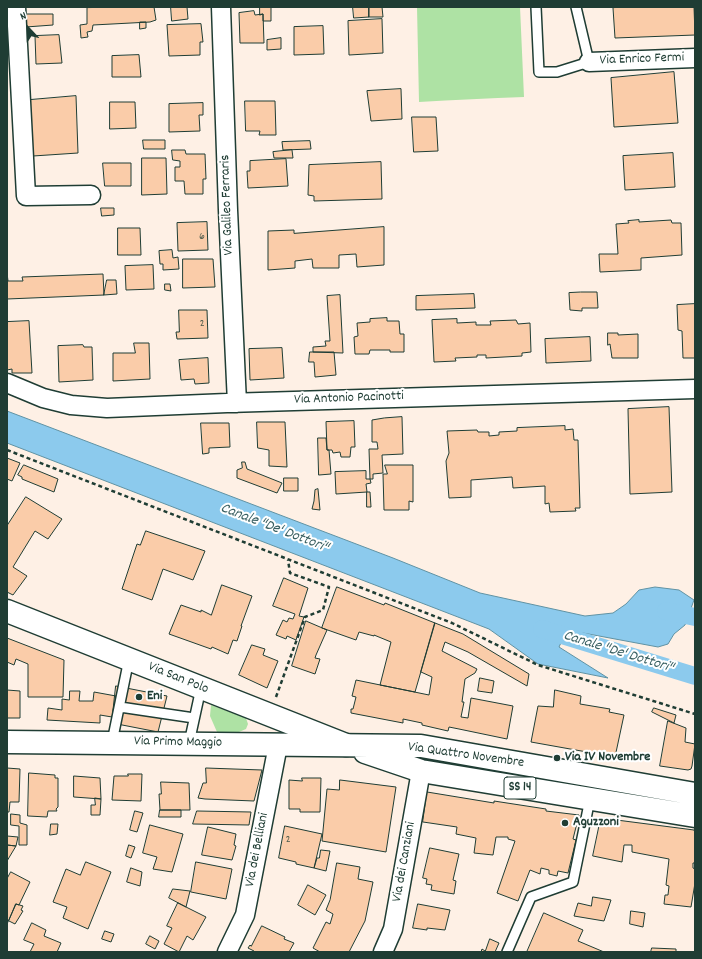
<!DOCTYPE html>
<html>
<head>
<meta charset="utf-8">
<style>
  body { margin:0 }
  #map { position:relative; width:702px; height:959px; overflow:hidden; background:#fef0e5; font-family:Dekko,sans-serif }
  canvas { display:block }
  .frame { position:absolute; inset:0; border:8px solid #1f3d34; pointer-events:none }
  .north { position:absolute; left:8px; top:8px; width:40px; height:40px; -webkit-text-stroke:3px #fff; paint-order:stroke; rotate:338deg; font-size:11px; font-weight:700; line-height:16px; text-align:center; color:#1f3d34 }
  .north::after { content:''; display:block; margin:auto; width:14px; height:18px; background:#1f3d34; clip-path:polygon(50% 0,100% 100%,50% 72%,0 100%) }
</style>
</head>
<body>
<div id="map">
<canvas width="702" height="959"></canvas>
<div class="frame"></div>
<div class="north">N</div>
</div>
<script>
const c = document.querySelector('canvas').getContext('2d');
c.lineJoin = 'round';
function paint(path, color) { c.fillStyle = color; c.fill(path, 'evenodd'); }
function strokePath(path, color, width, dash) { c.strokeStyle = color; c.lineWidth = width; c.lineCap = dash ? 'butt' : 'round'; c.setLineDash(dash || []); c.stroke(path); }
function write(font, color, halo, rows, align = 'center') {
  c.font = font + ' Dekko,sans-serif'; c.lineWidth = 4; c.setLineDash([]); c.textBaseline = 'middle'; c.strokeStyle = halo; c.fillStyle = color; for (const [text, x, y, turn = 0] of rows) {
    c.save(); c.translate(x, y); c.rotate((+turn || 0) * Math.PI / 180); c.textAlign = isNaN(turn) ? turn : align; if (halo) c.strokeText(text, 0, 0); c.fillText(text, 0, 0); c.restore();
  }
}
const green = new Path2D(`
  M417 7H520L524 97C489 98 454 100 419 102Z
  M211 705 246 718 248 724 246 729 239 732H217L210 716Z`);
const water = new Path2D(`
  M7 411 393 558 480 593 585 616 613 613 626 604 639 590 655 587 679 590 694 600 685 625 674 634 668 644 658 647 567 630 559 647 608 678 538 664 489 629 7 443Z`);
const canal = new Path2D(`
  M666 611 695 617
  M542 629 695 676`);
const building = new Path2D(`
  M121 7H154L156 20 150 22 93 25 92 31 87 32 88 37 81 38 80 25 87 24V8Z
  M171 7H187L188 19 172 21Z
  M260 7H271V21H263V14L260 15Z
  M353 7H369V17L354 18Z
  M369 7H382L383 17H369Z
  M632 7H694L695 35 615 38 613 8Z
  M254 11 255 15 263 14 264 43H240L239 13Z
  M26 14H53V25L26 27Z
  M382 19 383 53 349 55 348 21Z
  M140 22H146V28L140 29Z
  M201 24 203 42H200V55L169 56 167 25Z
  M323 26 324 54 294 55V27Z
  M59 35 62 63 36 64 35 36Z
  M281 38V49L267 50V40Z
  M139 55 141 77H112V56Z
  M674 72 678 123 614 127 611 78Z
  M401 89 402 119 371 121 367 91Z
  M76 96 78 153 33 156 30 100Z
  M245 101H275L276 135H259L260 131H246Z
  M110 102H135L136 128 110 129Z
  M203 103V115H199L200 131 169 132V104Z
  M412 117H436L438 151 414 152Z
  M143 140H165V149H144Z
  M310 141 311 149 283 150 282 142Z
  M172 150H185L186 154H205L206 179H203V194H185L184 181H175V167H180V161L173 160Z
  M292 150 293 158H274L273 152Z
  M673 153 675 187 625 190 623 156Z
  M142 158H166L167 194 142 195Z
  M286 159 288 186 248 188 247 171H250V161Z
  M381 162 382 199 314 201V196L308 195 309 165Z
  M103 163H131V186H105Z
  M101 208H114V215L102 216Z
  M639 220V222L671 220 672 223H681L682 255 641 258V270L600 272 599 254H618L616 224 629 223 628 221Z
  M207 222 208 250 178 251 177 223Z
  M384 227V265L357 267 356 254 339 255V268H313L312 259 295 261V268L268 270V231L294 230V233Z
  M118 228H140L141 255H118Z
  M172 250 173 258 178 257 179 269 163 270V264H160L159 251Z
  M183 259H213L215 287 183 288Z
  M153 265 154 289 126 290 125 266Z
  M7 273 8 281H23L22 277 103 274 104 295 7 299Z
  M107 280H116L117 294 104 295Z
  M165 284H170L171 291 165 290Z
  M581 292H597L598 308H582V311L570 310 569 293Z
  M474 294 475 308 416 310V296Z
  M340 295 343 353 313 352V347L326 346 325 341H330L327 296Z
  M695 304V358H683L682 331 678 330 677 305Z
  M179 310H207L208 338 177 339 176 332H179Z
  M387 318V321H399L400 334H404V352H390V350H370L369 354H355L354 337 358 336 357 323 370 322V319Z
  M457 319V323L476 322V325H491L490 321 516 320 518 324 530 323 531 352 522 353V356L486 358V355H477V357L455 358 456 361 434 362 432 320Z
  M29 321 32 373H12V369L7 370V322Z
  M608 333H618V335L638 334V358H612L610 344 608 345Z
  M590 337 591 361 546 363 545 339Z
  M134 343H149L150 379 113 381V353H135Z
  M83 345 84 347H92L93 380 59 382 58 346Z
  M282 348 284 378 250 380 249 349Z
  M310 352H334L336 375 315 377 314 362H309Z
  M208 358 209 383 195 384 194 379 181 380 179 360Z
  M669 407 672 492 630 494 628 409Z
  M402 417 403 454 382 455 383 473 373 474V479H370L369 449H378L377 442H372V420L384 418Z
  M354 421 355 447H351L350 457H341L340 452 333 453 332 450H327L326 422Z
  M257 422H285L287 467 269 466V450L258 448Z
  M201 423H229L230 447 209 448V453L203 454Z
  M565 426V430L573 429 574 440H578L580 508H575L576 511 550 512 549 503 545 504V486L513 488 512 477 471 480V497L449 498 446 461 449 453 447 431 477 430 478 432H489V436L499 435V432L517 431V428Z
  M318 438H326L327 450H329L331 474 319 475Z
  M7 458 20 463 12 481 7 479Z
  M242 462H245L247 469 282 483 277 493 237 478V470L242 468Z
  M24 465 58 479 54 492 22 479V477L18 475Z
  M385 465H413V502L409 501V510H384L383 474H387Z
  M366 471V479H370L371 483 366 484 367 492 336 494 335 472Z
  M284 478H298V491H284Z
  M318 489 320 510 312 509 314 501 315 490Z
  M367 492H370L371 507H367Z
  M26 497 62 519 48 539 35 531 13 567 27 576 13 595 7 592V526Z
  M146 531 205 551 193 580 163 569 152 600 122 589 137 544 140 545Z
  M284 578 308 588 299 616 304 617 296 640 287 636 286 639 276 635 283 620 287 622 289 618 293 619 295 614 273 606Z
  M222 585 252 596 241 626H242L237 641 233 640 228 654 212 647 211 649 169 634 181 605 201 612V610L211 615Z
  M337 587 384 605 385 603 435 623 415 692 380 685 391 642 374 635V636L359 632 356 640 322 628Z
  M306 621 327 630 316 655 315 658 320 659 315 674 292 666Z
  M435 623 463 634 529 674 527 686 468 652 445 642 442 651 477 669 475 673 465 679 462 702H464L461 717 468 718 471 698 513 706 507 739 459 729 449 727 448 731 422 725V723L403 719V723L351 713V709H353L356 697 352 696 356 680 429 695 432 677 421 672Z
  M7 638 64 660 63 697H28V664L16 659 14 665 7 662Z
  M252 645 265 649 263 655 278 661 267 688 239 675Z
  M480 678 494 681 492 693 478 691Z
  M116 686 167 696 158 732 112 723Z
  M7 690 20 691V718H7Z
  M555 690 581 696 580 704 610 709 609 712 624 715 615 757 531 742 538 706 553 707Z
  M70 691H80L79 701H93L94 692 116 696 112 717 100 715V723L47 720 48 708 62 710V699L69 700Z
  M654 708 676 715 674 723 652 712Z
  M668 721 686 728 685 742 695 744 692 766 691 769 688 770 660 766Z
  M7 768 20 769 19 802H10L9 812H7Z
  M206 768 262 770 254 801 205 799 198 798 203 783H206Z
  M29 773 55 775V778H58V807L56 809 57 811H48L47 817 28 816Z
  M128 774H142L141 801 112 800 114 776H128Z
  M74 776 100 778 101 799 74 797Z
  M302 778H321L320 812H300V809H289V780L302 781Z
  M340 780 396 787 386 852 322 841 327 789 339 790Z
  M161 782 189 783 190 810H160L159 794H161Z
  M427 792 494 803V801L546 809V811L579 815 573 839 576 840 568 873 558 871 557 876 549 874V870L541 868 540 874 530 870 518 901 497 893 515 841 508 839V837H496L493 855 474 853 476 838 456 834 457 827 423 822Z
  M95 798 101 799 100 815H91V805H95Z
  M160 810H181V817H159Z
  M135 811 143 813 137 832 130 830Z
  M197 811 251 812 249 825 193 824Z
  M11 814 20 815V823L27 825V845H19V826L11 825Z
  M601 818 694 830 695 832V863H693V868L695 869V883L691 907 664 904 665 895H668L669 886 666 885 669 859 632 852V845H624L622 862 593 856Z
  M51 824H58L57 834 50 835Z
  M150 825 183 834 172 872 153 869 157 857 143 853Z
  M285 826 322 834 314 868 296 864V862L279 858Z
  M208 827 236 834 234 845 236 846 232 860 202 855Z
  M7 836 18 837 16 846 7 845Z
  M7 845 16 846 7 861Z
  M129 845 135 847 131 858 126 856Z
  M430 848 459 854 453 880 456 881 454 894 431 890 432 885 426 884 427 879 423 878Z
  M321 850 330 851 326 871 314 868 317 858H319Z
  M86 862 111 872 88 929 63 918 67 907 53 902 66 869 80 875Z
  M196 862 232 869 226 899 191 892Z
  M337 863 360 867 358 879 373 882 365 921 349 952H320L313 948 326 922 330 924 333 914 326 910 330 900Z
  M131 868 142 872 140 886 127 882Z
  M11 872 30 882 19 905 16 904 7 924V879Z
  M308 885 326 895 315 915 298 905Z
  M173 889 190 891 186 907 169 898Z
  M593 897 611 900 604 921 574 916 578 903 591 906Z
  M178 903 206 917 193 940 187 936 179 952 164 944 172 928 167 926Z
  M16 904 23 906 21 910 23 911 15 924 9 921Z
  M418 904 450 910 445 930 427 928V930L413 928Z
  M631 911 645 913 643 927 630 924Z
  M544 913 583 930 578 941 604 952H527Z
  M32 923 46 930 44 936 61 943 57 952H30L34 944 24 940Z
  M262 926 285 937 284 939 294 943 289 952H254V951L248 948 250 945 251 946Z
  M105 931 114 934 111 942 102 939Z
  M150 936 159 941 155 949 146 944Z
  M490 939 499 943 495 952H481L482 949 485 951Z
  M652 948 676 949V952H651Z`);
const path = new Path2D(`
  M7 450 452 623 538 665 695 714
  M276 697 305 617 323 610 329 587 290 573 288 560`);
const service = new Path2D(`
  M536 7 539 72H557L589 62 576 7
  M120 707 194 718
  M112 742 129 659
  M189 743 201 688
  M507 952 531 897 573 882 590 799`);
const minor = new Path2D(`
  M16 7 26 196 91 195
  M221 7 228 210 237 403
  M589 62 695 58
  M7 383 43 398 71 405 107 408 227 403 695 389
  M227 952 245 915 278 745
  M383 952 393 929 421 771`);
const secondary = new Path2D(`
  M7 611 346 745`);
const primary = new Path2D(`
  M7 742 421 746 695 794
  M365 752 421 771 695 816`);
const markers = [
  [139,697,4,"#1f3d34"],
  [557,758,4,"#1f3d34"],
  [565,823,4,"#1f3d34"]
];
const numberNames = [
  ["6",202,237],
  ["2",202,324],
  ["2",288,840]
];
const shields = [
  [520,788,32]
];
const shieldNames = [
  ["SS 14",520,788]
];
const streetNames = [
  ["Via Enrico Fermi",642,60,-2],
  ["Via Galileo Ferraris",228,205,-92],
  ["Via Antonio Pacinotti",349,399,-2],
  ["Via San Polo",178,679,22],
  ["Via Primo Maggio",178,743,1],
  ["Via Quattro Novembre",466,756,8],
  ["Via dei Belliani",258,850,-79],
  ["Via dei Canziani",405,862,-80]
];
const poiNames = [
  ["Eni",147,697],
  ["Via IV Novembre",565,758],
  ["Aguzzoni",573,823]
];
const waterNames = [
  ["Canale \"De' Dottori\"",274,529,21],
  ["Canale \"De' Dottori\"",618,653,17]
];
paint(green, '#aee2a4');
paint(water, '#8ccaed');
strokePath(water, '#6092a3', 1);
strokePath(canal, '#8ccaed', 18);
paint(building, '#facca9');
strokePath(building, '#1f3d34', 1);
strokePath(service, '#1f3d34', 12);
strokePath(minor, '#1f3d34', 21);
strokePath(secondary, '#1f3d34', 25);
strokePath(primary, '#1f3d34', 25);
strokePath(path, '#1f3d34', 2.5, [4, 3]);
strokePath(service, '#fff', 9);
strokePath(minor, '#fff', 18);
strokePath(secondary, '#fff', 22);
strokePath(primary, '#fff', 22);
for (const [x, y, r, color] of markers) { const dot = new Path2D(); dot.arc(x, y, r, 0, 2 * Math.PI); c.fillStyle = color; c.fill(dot); strokePath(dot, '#fff', 1.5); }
write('12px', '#566151', null, numberNames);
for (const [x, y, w] of shields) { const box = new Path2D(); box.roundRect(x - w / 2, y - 11, w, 22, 3); c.fillStyle = '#fff'; c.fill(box); strokePath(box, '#1f3d34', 1); }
write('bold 13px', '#1f3d34', null, shieldNames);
write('14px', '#1f3d34', '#fff', streetNames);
write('bold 14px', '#1f3d34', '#fff', poiNames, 'left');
write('italic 15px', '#3a6062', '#fff', waterNames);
</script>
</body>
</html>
